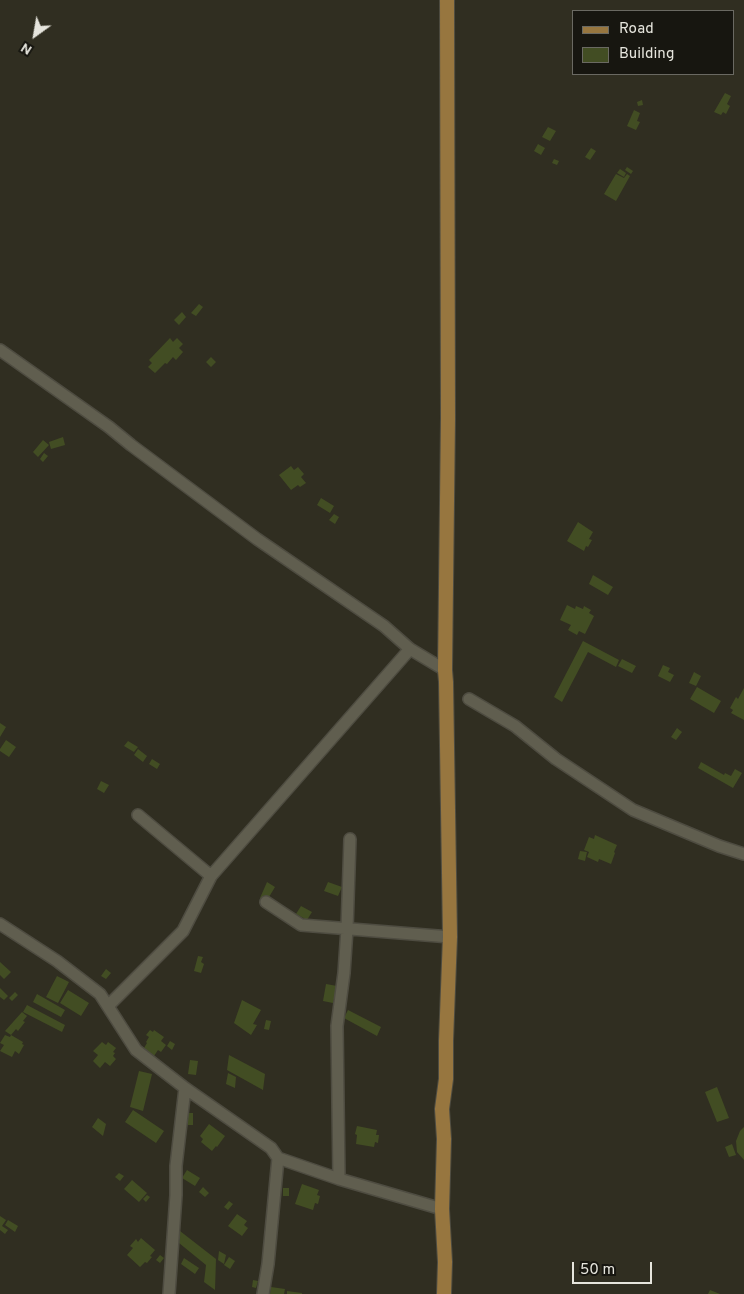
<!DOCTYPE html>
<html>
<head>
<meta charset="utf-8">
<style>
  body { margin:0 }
  #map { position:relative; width:744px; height:1294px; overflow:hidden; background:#302e21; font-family:Overpass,sans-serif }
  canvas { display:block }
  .legend { position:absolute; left:572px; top:10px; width:162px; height:65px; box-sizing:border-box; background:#171610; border:1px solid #6a6962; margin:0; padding:6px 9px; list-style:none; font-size:15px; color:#e6e5dd }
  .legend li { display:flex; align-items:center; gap:10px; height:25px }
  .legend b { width:25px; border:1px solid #6a6962 }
  .north { position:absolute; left:10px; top:10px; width:50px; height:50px; -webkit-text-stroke:4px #171610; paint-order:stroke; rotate:212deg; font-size:14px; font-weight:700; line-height:20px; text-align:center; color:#e6e5dd }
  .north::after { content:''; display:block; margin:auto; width:18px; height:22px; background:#e6e5dd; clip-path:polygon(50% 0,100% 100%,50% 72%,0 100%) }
  .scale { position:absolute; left:572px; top:1262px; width:80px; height:22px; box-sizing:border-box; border:2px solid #e6e5dd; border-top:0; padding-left:6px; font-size:15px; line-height:18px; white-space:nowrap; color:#e6e5dd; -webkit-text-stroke:4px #171610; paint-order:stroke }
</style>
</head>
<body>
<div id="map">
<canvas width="744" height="1294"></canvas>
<ul class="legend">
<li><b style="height:6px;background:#97763f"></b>Road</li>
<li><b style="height:14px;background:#424d23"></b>Building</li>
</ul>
<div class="north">N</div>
<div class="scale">50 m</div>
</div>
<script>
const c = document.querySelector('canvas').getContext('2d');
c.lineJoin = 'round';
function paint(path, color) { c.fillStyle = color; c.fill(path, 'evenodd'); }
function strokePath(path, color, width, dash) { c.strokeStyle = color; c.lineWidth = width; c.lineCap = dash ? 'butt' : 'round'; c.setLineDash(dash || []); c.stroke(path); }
const building = new Path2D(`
  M725 93 731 96 727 104 730 106 726 114 723 112 721 115 714 112Z
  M642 100 643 105 638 106 637 102Z
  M634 110 640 113 637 121 640 122 636 130 627 126Z
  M548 127 556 131 550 141 542 137Z
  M538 144 545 148 541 155 534 151Z
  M591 148 596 151 590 160 585 157Z
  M554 159 559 161 557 165 552 163Z
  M627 167 633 171 631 174 625 170Z
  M620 169 626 173 624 177 617 173Z
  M616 174 624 178 627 174 630 176 616 201 604 194Z
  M199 304 203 307 196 316 191 313Z
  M182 312 186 317 179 325 174 320Z
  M170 338 173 342 177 338 183 344 179 348 183 352 176 360 173 357 167 364 165 363 155 373 148 367 152 363 149 360Z
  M211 357 216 362 211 367 206 362Z
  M63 437 65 445 51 449 49 442Z
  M43 440 49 445 38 457 33 452Z
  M44 453 48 456 43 462 40 459Z
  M291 466 294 470 298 467 304 474 301 477 306 483 300 487 298 485 291 490 279 475Z
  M321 498 334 506 330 513 317 505Z
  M334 514 339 517 335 524 329 520Z
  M578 522 593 532 589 539 592 540 588 547 586 546 584 551 567 541Z
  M593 575 613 587 608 595 589 584Z
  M567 605 575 609 576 606 583 609 584 606 591 610 589 613 594 616 585 634 579 631 577 635 568 630 571 625 560 620Z
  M583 641 619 660 616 667 588 652 562 702 554 697Z
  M622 659 636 666 632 673 618 666Z
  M663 665 670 668 668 672 674 675 670 682 658 676Z
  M694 672 701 676 696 686 689 683Z
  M697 687 721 701 714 713 690 699Z
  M744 688V720L731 713 733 710 730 708 736 697 738 699Z
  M0 723 6 727 0 737Z
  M677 728 682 732 676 740 671 737Z
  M6 740 16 747 9 757 0 751V749Z
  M128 741 138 747 134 752 124 746Z
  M138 749 147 756 143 762 134 755Z
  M152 759 160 764 157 769 149 764Z
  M701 762 724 775 725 773 731 776 735 769 742 773 733 788 698 768Z
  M101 781 109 785 104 793 97 789Z
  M595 835 617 845 614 852 615 853 611 864 599 859 598 862 587 857 589 852 584 850 589 837 594 839Z
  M580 851 587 852 585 861 578 859Z
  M267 882 275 887 266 902 260 898Z
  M328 882 342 887 338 896 324 891Z
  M301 906 312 912 307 920 296 914Z
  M198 956 203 957 201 962 204 964 201 973 194 971Z
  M0 962 11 972 4 979 0 975Z
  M106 969 111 973 106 979 101 976Z
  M57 976 69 982 58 1003 46 997Z
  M326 984 337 986 333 1003 323 1001Z
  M0 988 8 996 4 1000 0 997Z
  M68 990 89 1003 81 1016 60 1003Z
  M15 992 18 995 12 1001 9 998Z
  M37 994 65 1010 61 1017 33 1002Z
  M242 1000 261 1010 253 1024 257 1025 251 1035 234 1023Z
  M27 1005 65 1025 62 1032 23 1012Z
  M348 1010 381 1027 377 1036 344 1018Z
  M22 1012 27 1016 23 1021 25 1022 18 1031 16 1029 11 1035 5 1031Z
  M266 1020 271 1021 269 1030 264 1029Z
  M150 1030 153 1032 154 1030 164 1037 161 1041 166 1045 161 1052 158 1050 154 1056 144 1048 147 1043 146 1042 149 1037 146 1035Z
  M5 1035 10 1037 11 1035 23 1042 22 1044 24 1045 19 1054 15 1051 12 1057 0 1051 4 1045 0 1043Z
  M170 1041 175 1044 172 1050 167 1046Z
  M102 1042 106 1045 108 1042 116 1048 113 1052 115 1053 113 1056 116 1059 110 1066 105 1062 100 1068 93 1061 98 1055 93 1051Z
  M229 1055 265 1074 263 1090 227 1070Z
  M190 1060 198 1061 196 1075 188 1074Z
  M139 1071 152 1074 143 1111 130 1107Z
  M228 1073 236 1077 235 1088 226 1084Z
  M717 1087 729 1118 717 1122 705 1092Z
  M133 1110 164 1131 156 1143 125 1122Z
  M188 1113H193V1125H188Z
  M98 1118 106 1124 103 1136 92 1127Z
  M209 1124 225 1136 217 1147 216 1146 212 1151 201 1142 203 1139 200 1136Z
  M357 1126 377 1130 376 1135H379L378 1143 375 1142 374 1147 356 1144 357 1135 355 1134Z
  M744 1127V1160L737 1152 736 1141 740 1131Z
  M732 1144 736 1155 729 1157 725 1147Z
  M187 1170 200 1178 195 1186 182 1178Z
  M119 1173 124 1176 120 1181 115 1177Z
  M132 1180 147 1193 139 1202 124 1189Z
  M302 1184 319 1190 317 1195 320 1196 318 1204 315 1203 313 1210 295 1204Z
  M203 1187 209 1193 205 1197 199 1192Z
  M283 1188H289V1196H283Z
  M147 1195 150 1197 146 1202 143 1199Z
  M229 1201 233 1204 228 1210 224 1207Z
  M237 1214 247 1221 244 1225 248 1228 242 1236 228 1226Z
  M0 1216 6 1220 2 1226 8 1230 5 1234 0 1230Z
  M8 1220 18 1226 15 1232 5 1225Z
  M180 1231 216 1259 215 1290 204 1282 206 1265 179 1243Z
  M141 1238 155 1250 150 1256 152 1257 147 1263 145 1262 140 1267 127 1255 133 1248 130 1246 136 1239 138 1242Z
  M219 1251 226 1255 224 1264 218 1260Z
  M160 1255 164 1258 160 1263 156 1260Z
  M229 1257 235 1261 230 1269 224 1265Z
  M184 1258 199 1268 195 1274 181 1264Z
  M253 1280 258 1281 256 1288 252 1287Z
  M271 1287 285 1289 284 1294H270Z
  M710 1290 720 1294H708Z
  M287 1291 302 1293V1294H287Z`);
const minor = new Path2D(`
  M0 350 109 427 131 445 257 539 384 626 410 649 445 670
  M469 699 515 726 556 759 633 810 719 846 744 854
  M138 815 211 876
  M266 902 301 925 450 937
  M0 924 57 961 100 994 136 1050 185 1088 271 1148 278 1158 339 1179 442 1209
  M108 1006 183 931 211 876 410 649
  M339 1179 337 1026 344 973 347 929 350 839
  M169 1294 176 1195V1166L185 1088
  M263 1294 268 1264 278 1158`);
const major = new Path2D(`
  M444 1294 445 1262 442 1209 444 1139 442 1109 446 1079V1041L450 937 446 682 445 670 448 418 447 0`);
paint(building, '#424d23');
strokePath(minor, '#4e4c41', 14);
strokePath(major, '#4e4c41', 16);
strokePath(minor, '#605e4f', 11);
strokePath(major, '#97763f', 14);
</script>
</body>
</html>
